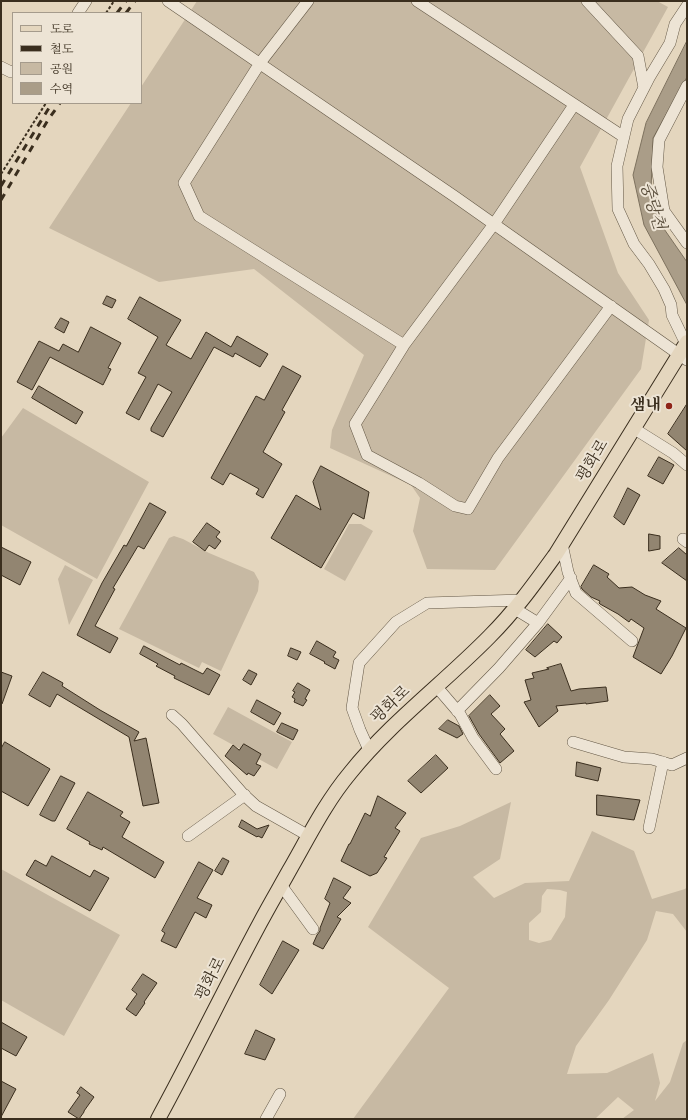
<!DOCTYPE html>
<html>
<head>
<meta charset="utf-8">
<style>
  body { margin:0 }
  #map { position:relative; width:688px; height:1120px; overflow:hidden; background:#e4d6be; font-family:Alegreya,"Noto Serif KR",serif }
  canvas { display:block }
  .frame { position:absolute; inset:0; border:2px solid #3a2e1e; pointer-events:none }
  .legend { position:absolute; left:12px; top:12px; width:130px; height:92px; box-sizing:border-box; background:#ede4d5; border:1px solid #a59b8c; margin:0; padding:5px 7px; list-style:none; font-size:12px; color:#3a2e1e }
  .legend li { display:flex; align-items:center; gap:8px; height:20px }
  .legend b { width:20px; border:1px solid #a59b8c }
</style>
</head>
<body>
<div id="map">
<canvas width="688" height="1120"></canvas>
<div class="frame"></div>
<ul class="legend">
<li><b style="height:5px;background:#e4d6be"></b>도로</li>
<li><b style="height:5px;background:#3a2e1e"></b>철도</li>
<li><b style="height:11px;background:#c7b9a3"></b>공원</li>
<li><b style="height:11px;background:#aa9d88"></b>수역</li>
</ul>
</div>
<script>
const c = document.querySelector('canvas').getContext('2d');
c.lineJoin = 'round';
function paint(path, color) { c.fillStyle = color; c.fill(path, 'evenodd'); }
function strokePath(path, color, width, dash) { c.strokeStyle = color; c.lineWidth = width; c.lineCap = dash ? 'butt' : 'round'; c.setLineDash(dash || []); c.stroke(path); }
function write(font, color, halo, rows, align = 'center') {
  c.font = font + ' Alegreya,"Noto Serif KR",serif'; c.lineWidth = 4; c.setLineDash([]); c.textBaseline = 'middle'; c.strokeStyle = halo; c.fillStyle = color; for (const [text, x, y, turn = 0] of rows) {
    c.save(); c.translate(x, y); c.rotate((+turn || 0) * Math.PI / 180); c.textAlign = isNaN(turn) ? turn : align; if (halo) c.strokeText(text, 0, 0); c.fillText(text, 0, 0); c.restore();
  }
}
const green = new Path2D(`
  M197 1H657L668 7 580 167 618 273 649 320 641 369 495 570 427 569 413 531 420 498 411 485 330 448 332 430 364 355 254 269 159 282 49 228 131 103H141V87Z
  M23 408 149 482 97 579 1 525V438Z
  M349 524H361L373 531 345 581 324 569Z
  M174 536 183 539 209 553 254 572 259 581 258 591 221 671 202 662 199 668 119 629 169 538Z
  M65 565 93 580 69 625 58 579Z
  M228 707 292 742 277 769 213 734Z
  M511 802 500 859 473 877 494 898 525 883 569 881 592 831 634 851 652 899 685 889 687 887V932L673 914 656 911 647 940 609 1000 576 1046 567 1074 607 1073 653 1053 660 1083 655 1101 670 1082 683 1043 687 1040V1119H622L634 1110 618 1097 595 1119H353L449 988 368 927 421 838 460 826ZM547 889 560 890 567 892 565 917 551 940 539 943 529 940V923L541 912 542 896Z
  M1 869 120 935 64 1036 1 1000Z`);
const water = new Path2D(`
  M687 41V77L653 138 651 190 662 226 687 262V305L644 225 633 175 646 123Z`);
const building = new Path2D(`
  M107 296 116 300 112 308 103 304Z
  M140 297 181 320 166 345 191 359 206 332 231 347 237 336 268 354 260 367 235 353 233 357 214 347 163 437 151 431V428L172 392 158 384 139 420 126 413 146 377 138 373 158 337 128 319Z
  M61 318 69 322 64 333 55 328Z
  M91 327 121 343 108 368 111 369 103 385 50 357 32 390 17 382 39 341 59 351 63 344 78 352Z
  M283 366 301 376 282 410 285 412 263 452 282 464 263 498 256 494 259 489 230 473 223 485 211 478 256 396 264 400Z
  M39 386 83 412 76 424 32 398Z
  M687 404V451L668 434Z
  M659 457 674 465 663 484 648 476Z
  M321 466 369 492 364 519 353 513 321 568 271 538 296 495 321 510 313 482Z
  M628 488 640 495 624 525 614 517Z
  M150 503 166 512 144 549 138 546 113 588 115 589 95 626 118 638 110 653 77 635 102 583 124 545 126 546Z
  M207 523 220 532 216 537 221 541 215 549 209 545 205 551 193 542Z
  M649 534 660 536V549L649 551Z
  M1 547 31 562 20 585 1 575Z
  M679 548 687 555V581L662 563Z
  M594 565 609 574 607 577 619 588 632 587 645 595 661 601 656 609 686 628 672 656 661 674 633 657 644 628 631 619 629 622 618 614 600 604 599 603 600 601 591 597 582 589 581 587Z
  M548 624 562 637 557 643 554 641 535 657 526 650Z
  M317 641 336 652 333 657 339 660 335 669 324 663 325 662 310 654Z
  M144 646 180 665 181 663 203 674 207 668 220 675 209 695 174 678 175 676 156 666 158 664 140 654Z
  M291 648 301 652 297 660 288 656Z
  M561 664 571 691 579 689 606 687 608 701 586 704V703L556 706 558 711 539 727 524 702 531 700 525 680 534 678 532 673 549 669 547 668Z
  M249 670 257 674 251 685 243 680Z
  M1 672 12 676 2 704H1Z
  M43 672 63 683 62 686 100 710 139 732 134 741 146 738 159 803 143 806 129 737 57 694 50 707 29 695Z
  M298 683 310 690 305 699 307 700 303 706 294 702 295 699 292 697 295 692 293 691Z
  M490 695 500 706 491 714 505 729 500 734 514 751 500 763 479 734 469 716Z
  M257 700 281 713 274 725 251 712Z
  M448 720 459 726 463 734 457 738 439 729Z
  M282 723 298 730 293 740 277 732Z
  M5 742 50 769 28 806 1 791V749Z
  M244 744 261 754 256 764 261 766 254 776 248 773 247 775 225 756 233 745 239 750Z
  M436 755 448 768 421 793 408 781Z
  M577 762 601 768 598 781 576 776Z
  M61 776 75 783 55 821H52L40 815Z
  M88 792 123 812 120 816 130 822 122 837 164 862 155 878 103 847 102 850 89 844 90 842 67 829Z
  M597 795 640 800 634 820 597 815Z
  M378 796 406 813 395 828 400 831 384 857 387 858 377 873 370 876 341 861 349 844H350L365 813 370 816Z
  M242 820 257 829 269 825 262 838 258 836 257 837 239 827Z
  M52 856 90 877 94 870 109 878 90 911 26 875 35 860 46 866Z
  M223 858 229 861 222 875 215 871Z
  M199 862 213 870 197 898 212 905 206 918 195 912 176 948 161 941 165 933 162 931Z
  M334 878 351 887 343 898 351 903 337 917 341 919 323 949 313 944 317 935 320 931V928L330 903 325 899Z
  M283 941 299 950 272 994 260 985Z
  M143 974 157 983 144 1002 145 1003 136 1016 126 1009 137 994 132 990Z
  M1 1022 27 1037 16 1056 1 1048Z
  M256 1030 275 1039 265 1060 245 1054Z
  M1 1081 16 1089 1 1117Z
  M81 1087 94 1097 84 1111V1112L79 1119 68 1112 80 1095 77 1093Z`);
const path = new Path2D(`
  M106 13 114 1
  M1 174 46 103`);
const minor = new Path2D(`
  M168 1 454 196 687 360
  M308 1 260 63 184 183 199 216 404 345
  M417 1 624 137
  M587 1 638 56 644 88
  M78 13 86 1
  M1 67 11 72 13 71
  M687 86 659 140 657 167 664 211 687 243
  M574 105 494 224 404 345 355 424 367 455 419 483 455 506 468 509 498 458 611 306
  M686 344 672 315 671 305 664 289 649 264 634 244 618 209 617 166 628 119 649 78 670 43 675 24 687 6
  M633 428 673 453 687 465
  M683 539 687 542
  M562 544 568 572 576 593 632 641
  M538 623 571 578
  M436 686 460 714 473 738 496 769
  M457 711 499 668 538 623 515 609
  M172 715 182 724 243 794 256 806 309 836
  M573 742 624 757 652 759 672 765 687 758
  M369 750 360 730 352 708 359 663 396 622 427 603 522 600
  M649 828 663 762
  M188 836 245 795
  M281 885 313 929
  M266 1119 280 1094`);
const major = new Path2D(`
  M158 1119C193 1055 225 988 260 923 269 906 279 889 289 871 308 838 325 803 350 773 391 722 444 683 490 636 515 611 535 583 556 554L687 342`);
const rail = new Path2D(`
  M117 13 126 1
  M126 13 135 1
  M1 186 52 103
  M1 200 48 120 60 103`);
const markers = [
  [669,406,4,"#8f2418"]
];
const poiNames = [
  ["샘내",661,406]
];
const streetNames = [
  ["평화로",593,461,-59],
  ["평화로",391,705,-43],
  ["평화로",211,979,-63]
];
const waterNames = [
  ["중랑천",652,206,73]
];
paint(green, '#c7b9a3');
paint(water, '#aa9d88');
strokePath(water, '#7d715e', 1);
paint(building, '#928571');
strokePath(building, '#3a2e1e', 1);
strokePath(minor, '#645846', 12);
strokePath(major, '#3a2e1e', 16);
strokePath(path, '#3a2e1e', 2, [3, 2]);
strokePath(minor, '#ede4d5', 11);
strokePath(major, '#e4d6be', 14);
strokePath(rail, '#3a2e1e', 3, [7, 7]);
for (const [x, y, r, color] of markers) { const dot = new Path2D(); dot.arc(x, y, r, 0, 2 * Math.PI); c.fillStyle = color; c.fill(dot); strokePath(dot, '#ede4d5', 1.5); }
write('bold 16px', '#3a2e1e', '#ede4d5', poiNames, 'right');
write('16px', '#3a2e1e', '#ede4d5', streetNames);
write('italic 17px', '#564a38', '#ede4d5', waterNames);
</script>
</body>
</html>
